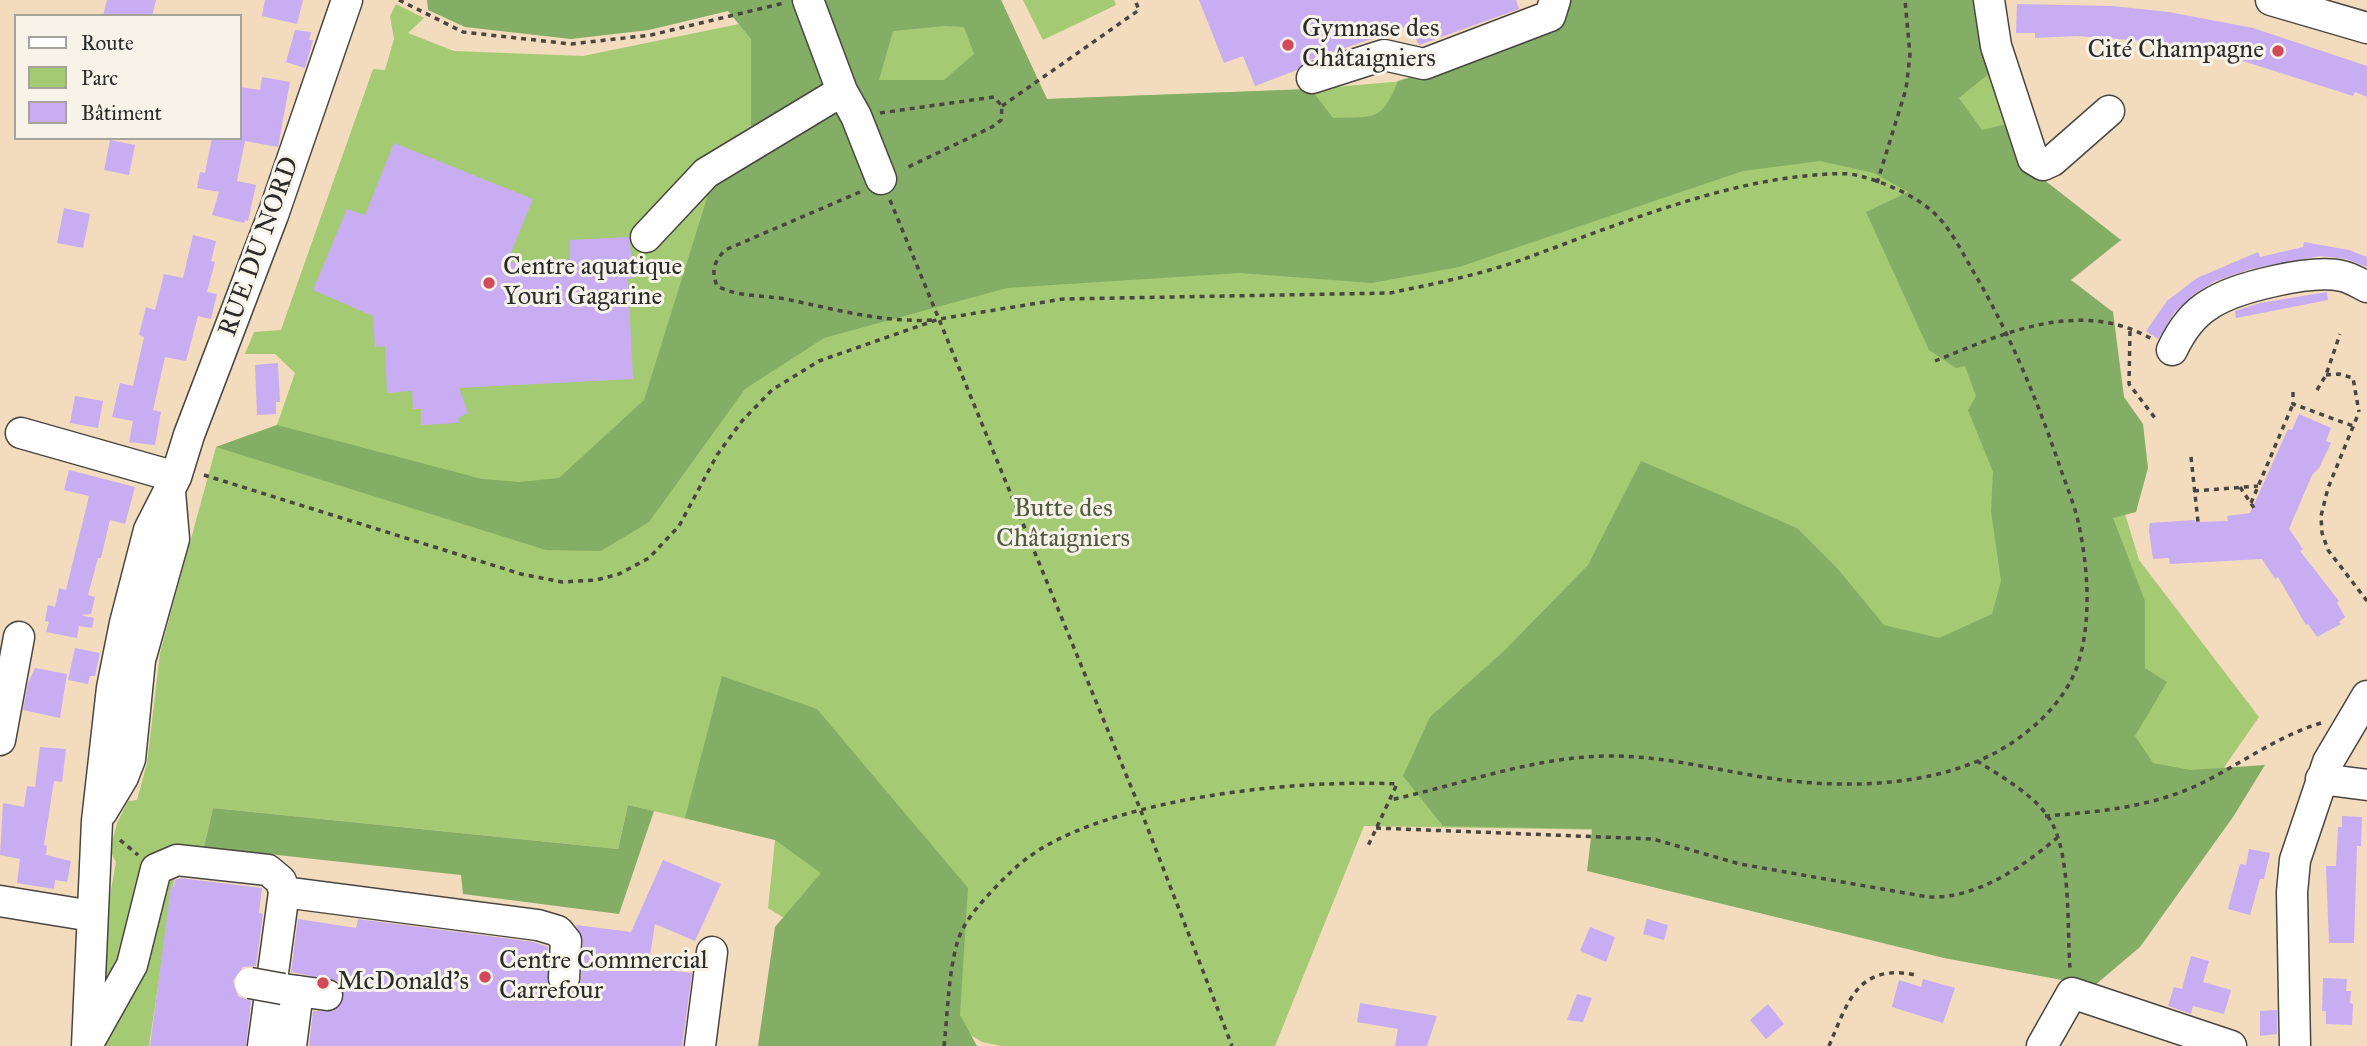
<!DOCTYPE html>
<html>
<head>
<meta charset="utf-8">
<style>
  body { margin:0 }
  #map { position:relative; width:2367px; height:1046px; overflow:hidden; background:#f3dbbe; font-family:"IM FELL Great Primer",serif }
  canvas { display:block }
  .legend { position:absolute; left:14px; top:14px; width:228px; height:126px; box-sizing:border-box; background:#f7f3e8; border:2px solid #a5a39c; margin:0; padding:9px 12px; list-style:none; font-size:21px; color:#2b2b2b }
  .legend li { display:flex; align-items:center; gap:14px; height:35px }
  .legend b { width:35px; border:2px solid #a5a39c }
</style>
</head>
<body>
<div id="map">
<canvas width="2367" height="1046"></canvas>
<ul class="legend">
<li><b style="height:9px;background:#fff"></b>Route</li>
<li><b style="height:19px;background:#a5ca74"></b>Parc</li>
<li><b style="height:19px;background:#c8adf3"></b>Bâtiment</li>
</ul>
</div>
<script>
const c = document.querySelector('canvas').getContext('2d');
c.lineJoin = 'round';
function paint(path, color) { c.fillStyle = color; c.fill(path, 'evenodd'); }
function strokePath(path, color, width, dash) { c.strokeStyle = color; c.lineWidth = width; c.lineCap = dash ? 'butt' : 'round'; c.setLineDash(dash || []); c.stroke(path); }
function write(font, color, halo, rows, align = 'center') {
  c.font = font + ' "IM FELL Great Primer",serif'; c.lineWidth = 6; c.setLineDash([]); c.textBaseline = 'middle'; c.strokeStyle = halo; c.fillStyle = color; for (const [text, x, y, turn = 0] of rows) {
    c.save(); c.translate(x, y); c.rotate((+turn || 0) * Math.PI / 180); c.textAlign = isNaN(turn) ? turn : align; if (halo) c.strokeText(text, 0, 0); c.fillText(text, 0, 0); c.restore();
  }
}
const green = new Path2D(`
  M823 0H1001L1047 99 1311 89 1979 32 2139 560 2259 717 2091 959 1671 831 1364 826 1275 1046H1001L982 1042 768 908 775 840 628 805 618 849 213 808 204 847 162 850C123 888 141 906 128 950 124 967 110 984 102 999L105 924 116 862 110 851 117 823 128 801 137 800 147 763 160 653 216 447 277 425 295 373 275 354H245L254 332 281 330 373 69 385 70 394 39 390 16 396 4 424 18 408 33 454 51 583 56 739 24Z
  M1023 0H1114L1116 5 1043 40Z
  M176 867 149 1046H103L155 888Z`);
const forest = new Path2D(`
  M427 0H1001L1047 99 1311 89 1333 118C1375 116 1381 123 1398 81L1555 31 1566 0H1975L1991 72 1959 98 1982 130 2007 124 2043 179 2121 240 2071 280 2113 312 2124 397 2143 424 2148 468 2136 512 2113 518 2145 601V668L2167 682 2135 736 2153 763 2190 770 2265 765 2233 817 2140 947 2094 986 1944 958 1587 871 1592 829 1443 826 1403 776 1430 717 1504 651 1588 565 1641 461 1797 528 1837 568 1884 625 1939 638 1992 614 2001 581 1991 511 1993 472 1968 410 1976 396 1965 366 1956 368 1929 350 1866 212 1908 192 1874 173 1820 161 1743 171 1459 267 1372 283 1239 273 1007 288 824 338 745 389 649 522 601 551 546 550 216 447 277 425 482 479 519 482 559 478 644 400 712 182 759 130 751 125V39L728 11 649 30 571 39 465 27 428 10ZM945 26 964 27 974 54 944 80H879L893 31Z
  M722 676 817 709 968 888 960 1015 977 1046H758L775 927 821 873 775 840 685 818Z
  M628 805 654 811 619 914 463 894 461 875 204 847 213 808 618 849Z`);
const building = new Path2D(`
  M107 0H156L152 16H103Z
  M265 0H303L297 24 262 16Z
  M1199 0H1516L1519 9 1419 45 1409 26 1307 61 1297 70 1255 86 1243 56 1224 63Z
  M2017 4 2112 6 2169 12 2253 28 2367 66V97L2355 92 2353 96 2243 61 2245 55 2211 48 2210 53 2144 41 2077 36 2035 38V33H2016Z
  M295 30 311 32 309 40H313L305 68 286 62Z
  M262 77 290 82 278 147 245 141 237 181 256 185 248 221 245 220 244 223 212 215 219 192 197 188 200 172 205 173 212 138H240V87L260 90Z
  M110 140 135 145 129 175 104 170Z
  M394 143 533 199 507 262 549 263 570 259V240L629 237 634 278 628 279 633 379 459 388 468 413 458 418 459 423 421 425V409H413L412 391 387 393 385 346 375 347 373 316 313 290 347 209 365 215Z
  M64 208 90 214 83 248 57 243Z
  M193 235 216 241 211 261 215 262 207 292 217 294 211 319 198 316 186 361 165 357 153 410 161 412 155 445 129 442 133 421 112 417 120 383 133 386 144 337 139 335 146 307 155 310 164 274 183 278Z
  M2304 242 2349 250 2367 257V267L2346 259 2320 256 2251 269 2215 281 2194 294 2174 313 2158 339 2146 331 2167 301 2197 278 2258 252 2260 257 2303 247Z
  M2327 292 2328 300 2236 318 2235 311 2260 303Z
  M278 363 280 402H276V414L257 415 255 365Z
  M75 396 103 401 98 428 70 423Z
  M2299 414 2331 428 2326 441 2331 443 2319 468 2312 475 2289 529 2303 549 2300 551 2339 601 2337 603 2345 617 2339 622 2341 624 2317 637 2308 624 2306 625 2278 577 2275 579 2262 559 2170 564 2169 558 2153 559 2149 531 2150 523 2194 520 2195 522 2228 521 2227 516 2250 513 2288 429 2292 430Z
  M69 470 135 487 125 524 110 520 101 558H98L88 595 95 597 91 614 81 615 94 618 92 628 79 626 77 638 46 632 49 622 45 621 48 605 55 607 59 588 66 590 89 496 64 490Z
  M75 648 100 653 95 676H90L88 684 68 680Z
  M35 668 67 674 60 718 23 710 28 683Z
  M40 747 66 749 62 782 54 781 44 845 47 846 46 855 71 861 67 882 55 880 54 889 17 883 20 859 0 855 3 803 24 807 27 786 35 787Z
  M2342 816 2362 817 2361 846H2357L2354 943H2329L2326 866H2336L2338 827H2342Z
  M2249 849 2270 853 2264 879H2260L2250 915 2228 909 2240 864 2246 865Z
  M663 860 721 884 695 941 655 924 648 968 692 973 682 1046H309L313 1011H334L344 997 337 981 291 972 298 919 356 928 358 919 534 942 548 947V985L554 992 564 995 578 988 581 979 583 942 576 925 631 932Z
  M180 878 262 888 259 913 263 914 256 966 243 967 233 981 238 996 251 1001 246 1046H150L171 886 174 887 175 880Z
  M1647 919 1668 925 1664 940 1643 934Z
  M1590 927 1615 937 1606 962 1580 951Z
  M2191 956 2209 961 2203 982 2231 990 2224 1014 2193 1006 2191 1014 2168 1006 2174 987 2182 989Z
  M2323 978 2347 979 2346 991H2351L2350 1003 2353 1004 2352 1025 2326 1024V1011H2322Z
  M1923 979 1955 988 1943 1023 1892 1007 1899 980 1921 987Z
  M1577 994 1592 998 1583 1022 1567 1020Z
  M1360 1003 1437 1016 1427 1046H1395L1398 1029 1357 1022Z
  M1768 1004 1784 1024 1766 1039 1750 1020Z
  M2277 1010V1034L2260 1036V1011Z`);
const path = new Path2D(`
  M399 0 463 32 571 44 651 35 784 3
  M1002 106 1139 10 1135 0
  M880 113 994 97 1002 106 1001 120 992 127 904 169
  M1877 183 1906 89 1910 55 1905 0
  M860 192 725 250C714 262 711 270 717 286 738 297 762 295 785 299 835 309 882 323 934 320
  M890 200 1141 811 1232 1046
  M2130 331 2129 384 2155 418
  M1935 361C2004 333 2080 298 2152 339
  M2326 375 2339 374 2353 378 2359 412
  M2317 390 2326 375 2340 334
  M2293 392V404L2353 426
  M2357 417 2328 488 2321 516 2322 533 2328 550 2367 601
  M2191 457 2198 522
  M204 475 521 574 562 582 596 580 619 574 649 558 679 526 717 455 742 421 772 390 819 361 939 319 1063 299 1390 293C1433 284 1479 275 1521 260 1615 226 1715 183 1815 175 1830 174 1846 172 1860 176 1887 183 1921 198 1939 218 1953 233 1963 254 1973 271 2009 332 2035 395 2058 461 2064 480 2073 500 2078 521 2088 566 2092 619 2078 664 2065 703 2029 735 1993 754 1920 791 1823 789 1745 774 1699 766 1657 756 1611 756 1535 756 1463 784 1390 800
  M2240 487 2256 511
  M2194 491 2258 486
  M2251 503 2293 404
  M1977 761C2002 777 2037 796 2052 823 2071 859 2067 928 2070 969
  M2045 816C2099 812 2153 807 2202 783 2242 763 2278 736 2321 723
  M1376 828 1653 839 1740 864 1928 897C1976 899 2021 868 2057 838
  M120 840 138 855
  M944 1046C948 1012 948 973 958 940 964 922 978 906 991 892 1006 876 1020 862 1039 850 1124 797 1298 779 1397 784L1368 846
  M1829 1046C1848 1001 1858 963 1916 975`);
const minor = new Path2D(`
  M808 0 842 91 856 116 881 179
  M1989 0 1996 46 2033 159 2043 165 2052 161 2109 111
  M2271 0 2367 28
  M1312 78 1384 55 1424 64 1550 16 1555 0
  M646 237 706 173 842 91
  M2172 350C2180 333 2193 314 2210 304 2236 287 2312 269 2342 276 2351 278 2359 283 2367 287
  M21 433 176 477
  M0 740 19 637
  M2321 779 2367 785
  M102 812 123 777 130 759 140 660 174 539 170 492
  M284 892 538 925 558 931 566 941 564 978
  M0 901 92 916
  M283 989 327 995
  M90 1040 132 965 156 869 177 860 268 870 281 881 284 892 263 1046
  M87 1046 97 821 112 688 125 623 149 530 176 477 189 435 273 215 347 0
  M291 1046 298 991
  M700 1046 712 952
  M2042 1046 2072 993 2231 1046
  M2295 1046 2292 892 2295 860 2328 762 2367 696`);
const minorBridge = new Path2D(`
  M250 983 283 989`);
const markers = [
  [1288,45,7,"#d1495b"],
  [2278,51,7,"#d1495b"],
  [489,283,7,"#d1495b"],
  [485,977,7,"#d1495b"],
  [323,983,7,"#d1495b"]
];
const poiNames = [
  ["Gymnase des",1302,30],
  ["Châtaigniers",1302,60],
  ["Cité Champagne",2264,51,"right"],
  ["Centre aquatique",503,268],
  ["Youri Gagarine",503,298],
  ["Centre Commercial",499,962],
  ["Carrefour",499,992],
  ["McDonald's",337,983]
];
const streetNames = [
  ["RUE DU NORD",260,247,-70]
];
const parkNames = [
  ["Butte des",1063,510],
  ["Châtaigniers",1063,540]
];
paint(green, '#a5ca74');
paint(forest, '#84ae66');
paint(building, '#c8adf3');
strokePath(minor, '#494541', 33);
strokePath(path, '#494541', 3.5, [5, 5]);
strokePath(minor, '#fff', 30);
strokePath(minorBridge, '#494541', 33, []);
strokePath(minorBridge, '#fff', 30);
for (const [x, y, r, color] of markers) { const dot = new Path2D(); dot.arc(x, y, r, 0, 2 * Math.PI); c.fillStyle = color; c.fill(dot); strokePath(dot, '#f7f3e8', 2.5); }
write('26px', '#2b2b2b', '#f7f3e8', poiNames, 'left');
write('26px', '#2b2b2b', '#f7f3e8', streetNames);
write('26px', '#505b41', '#f7f3e8', parkNames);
</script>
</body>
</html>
